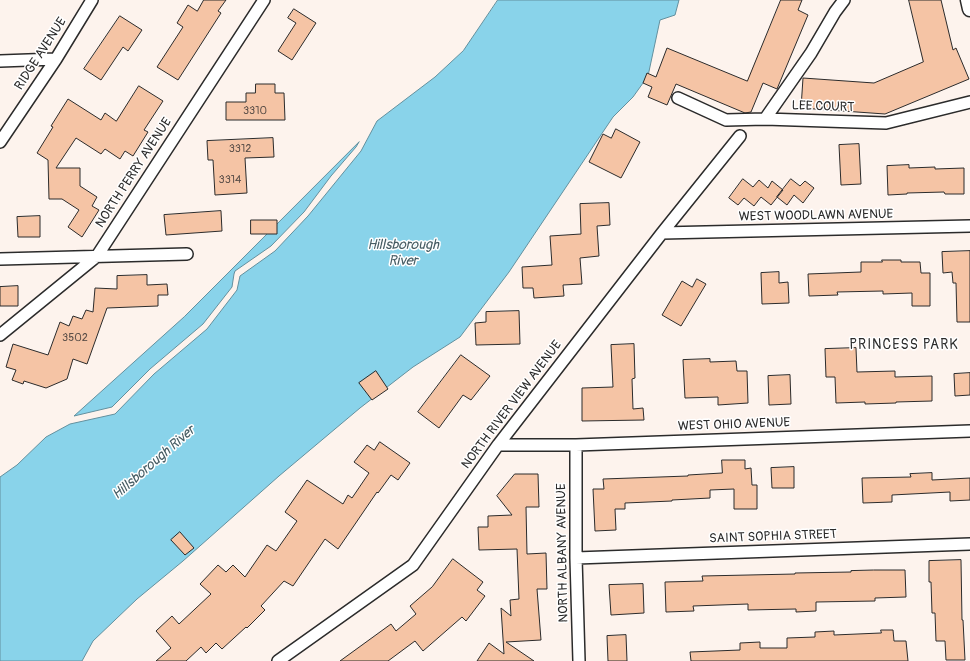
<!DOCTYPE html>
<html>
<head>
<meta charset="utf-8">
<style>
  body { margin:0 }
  canvas { display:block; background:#fdf3ed }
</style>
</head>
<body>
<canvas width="970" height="661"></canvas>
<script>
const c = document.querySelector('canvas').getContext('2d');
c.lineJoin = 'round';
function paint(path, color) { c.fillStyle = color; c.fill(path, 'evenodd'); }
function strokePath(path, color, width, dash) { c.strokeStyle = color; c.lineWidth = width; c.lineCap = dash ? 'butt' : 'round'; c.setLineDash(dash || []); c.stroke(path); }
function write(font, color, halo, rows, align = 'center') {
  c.font = font + ' Pangolin,sans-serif'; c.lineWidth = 3; c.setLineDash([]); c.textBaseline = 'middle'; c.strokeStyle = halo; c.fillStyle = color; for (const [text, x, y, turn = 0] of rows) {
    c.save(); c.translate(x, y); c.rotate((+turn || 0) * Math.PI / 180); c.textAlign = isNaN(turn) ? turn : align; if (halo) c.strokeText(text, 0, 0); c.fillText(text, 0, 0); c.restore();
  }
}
const water = new Path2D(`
  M498 0H679L675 15 660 20 648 76 633 97 613 117 509 272 460 337 413 367 360 408 279 476 183 561 137 599 93 641 82 661H0V477L17 465 46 437 70 424 115 414 154 374 207 329 237 290 240 276 275 251 308 216 361 151 377 121 435 77 463 51Z
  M359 142 356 147 331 176 304 212 271 246 235 271 234 274 232 287 203 324 150 369 112 407 74 416 184 317Z`);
const building = new Path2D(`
  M204 0H226L218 11 221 13 178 80 157 67 183 27 177 23 188 5 197 11Z
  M781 0H802L798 10 808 15 777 89 763 83 751 112 745 113 676 84 667 105 648 97 652 87 643 83 647 73 656 77 667 48 747 81Z
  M909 0H941L953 50 956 48 969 79 885 114 801 108 803 78 874 83 923 62Z
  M294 9 316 23 292 60 278 51 296 23 288 18Z
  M120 16 142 30 128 51 123 47 101 80 84 69Z
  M256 84H275V93H284L285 120H226V102H246V93H255Z
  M139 86 163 101 144 130 148 132 133 156 125 151 120 159 105 149 101 154 76 138 56 168H80V186L97 197 92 206 99 210 82 237 68 227 79 210 62 199H49L48 160 37 153 53 127 51 126 68 99 101 120 105 113 116 121Z
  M616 129 640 142 621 178 589 162 603 134 611 138Z
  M273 138 274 157 245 158 247 193 215 195 213 160H208L207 141Z
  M859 144 861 184 841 185 839 145Z
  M909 165V168L935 167V169L964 168V194H945L944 192 907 193V194L888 195 887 166Z
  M743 179 753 187 759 180 768 188 772 181 783 190 771 205 761 197 754 206 744 198 738 205 729 198Z
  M791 179 800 186 805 181 814 188 803 203 794 195 787 205 777 197Z
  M609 203 610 225 597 226 599 256 580 258 582 284 563 285 564 296 534 298 533 288H523L522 267 552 265 550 236 581 234 580 204Z
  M221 211 222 231 166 235 164 215Z
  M40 216V237H18L17 217Z
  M251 220H277V234H251Z
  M970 251V322H957L956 283H953L952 272 943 273 942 252Z
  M882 260H901V262H920L921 273H930V306H912V293L883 294V291L837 292 838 295 809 296 808 274 861 272V262H882Z
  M779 272V283L788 282 789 303 762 304 761 273Z
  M147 275V285L167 284 168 295H158V306L107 308 87 364 73 359 67 379 46 388 24 381 23 384 12 380 16 370 6 367 13 344 48 355 60 322 69 326 73 316 82 319 86 310 93 312 95 288 117 289V276Z
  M697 279 706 284 681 326 662 315 682 281 692 287Z
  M18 286V306H0V287Z
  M519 311 520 344 476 345 475 323 486 322V312Z
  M634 344 635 378 632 379 633 409 643 408 644 420 582 421V388L613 387 611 345Z
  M856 348 857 372 895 371V377L932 376V401L896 402V403L865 404V402L836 403 835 377H826L825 349Z
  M461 355 490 376 471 400 463 395 439 428 418 412Z
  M710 359V362L736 361 737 371H747L748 403 718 405V397L685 398 683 360Z
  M376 371 388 389 372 400 359 383Z
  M970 373V395L955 396 954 374Z
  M790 375 791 404 769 405 768 376Z
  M380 442 410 463 398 480 391 475 378 493 377 492 338 549 325 539 293 586 284 581 261 606 265 610 247 628 246 627 222 649 216 643 206 653 201 647 186 661H156L171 648 156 631 172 616 179 624 211 594 200 584 218 565 226 572 233 565 245 577 267 545 276 551 297 521 285 512 307 480 343 504 348 495 352 498 369 473 354 462 367 445 374 450Z
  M722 460H745V469L751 468 752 485H757V509H734V489L710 490V498L672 500V501L625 503V509H615L616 530 595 531 593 489H604L603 479 688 476V475L722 473Z
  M794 467V488H772L771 468Z
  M932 473V480L970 478V500L950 501V492L892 495V502L863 503 862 478 911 477 910 474Z
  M515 474H538L539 507H526L527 554 546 553 547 589H537L541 640 506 642 534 661H477L489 643 504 654 501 608 511 616 510 600 519 599 517 549 479 550 478 527H488V516L512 515 497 496Z
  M180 532 194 548 185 555 171 540Z
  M453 559 483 582 477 590 485 596 466 621 462 617 423 651 415 641 388 661H340L391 624 396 631 416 614 410 606 432 587Z
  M961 560 962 620H963L965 660H946L945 641H936L935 613H932L931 582H929V561Z
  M874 570H905L906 597 875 598V601L816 602V611L796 612V609L748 610V604L693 606 694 611 666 612 665 582 703 581 702 576 795 574V573L851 572V571Z
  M643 584 644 613 611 615 609 585Z
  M881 630H893L894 641H906L908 661H691L690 652 740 650V643L760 642V648H787V638L815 637V632L834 631V635L881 633Z
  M626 635 627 661H608L607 636Z`);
const minor = new Path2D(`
  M0 61 56 59
  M678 98 726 120 765 119 886 123 970 102
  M765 119 811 53 835 12 844 0
  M0 142 56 59 92 0
  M662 233 970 226
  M0 259 187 254
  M0 335 97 256 264 0
  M498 445H576L970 431
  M576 445V558L579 661
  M576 558 970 544
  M278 661 413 565 498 445 662 233 740 136`);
const tertiary = new Path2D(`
  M968 0 970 9`);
const numberNames = [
  ["3310",255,111],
  ["3312",240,149],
  ["3314",230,180],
  ["3502",75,338]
];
const streetNames = [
  ["RIDGE AVENUE",41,54,-57],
  ["LEE COURT",823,107,2],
  ["NORTH PERRY AVENUE",134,173,-57],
  ["WEST WOODLAWN AVENUE",816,216,-1],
  ["NORTH RIVER VIEW AVENUE",512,405,-53],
  ["WEST OHIO AVENUE",734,425,-2],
  ["SAINT SOPHIA STREET",773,537,-2],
  ["NORTH ALBANY AVENUE",563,553,-91]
];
const waterNames = [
  ["Hillsborough",403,245],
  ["River",403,261],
  ["Hillsborough River",154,463,-41]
];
const neighbourhoodNames = [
  ["PRINCESS PARK",904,345]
];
paint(water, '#89d3ea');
strokePath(water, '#63909e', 1);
paint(building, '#f5c4a5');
strokePath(building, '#2b2b2b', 1);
strokePath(minor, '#2b2b2b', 14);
strokePath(tertiary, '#2b2b2b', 17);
strokePath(minor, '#fff', 11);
strokePath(tertiary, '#fff', 14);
write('11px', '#5e514a', null, numberNames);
write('13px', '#2b2b2b', '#fff', streetNames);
write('italic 14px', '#475d64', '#fff', waterNames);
c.letterSpacing = '1px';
write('14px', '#2b2b2b', '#fff', neighbourhoodNames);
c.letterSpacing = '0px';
</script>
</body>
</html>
